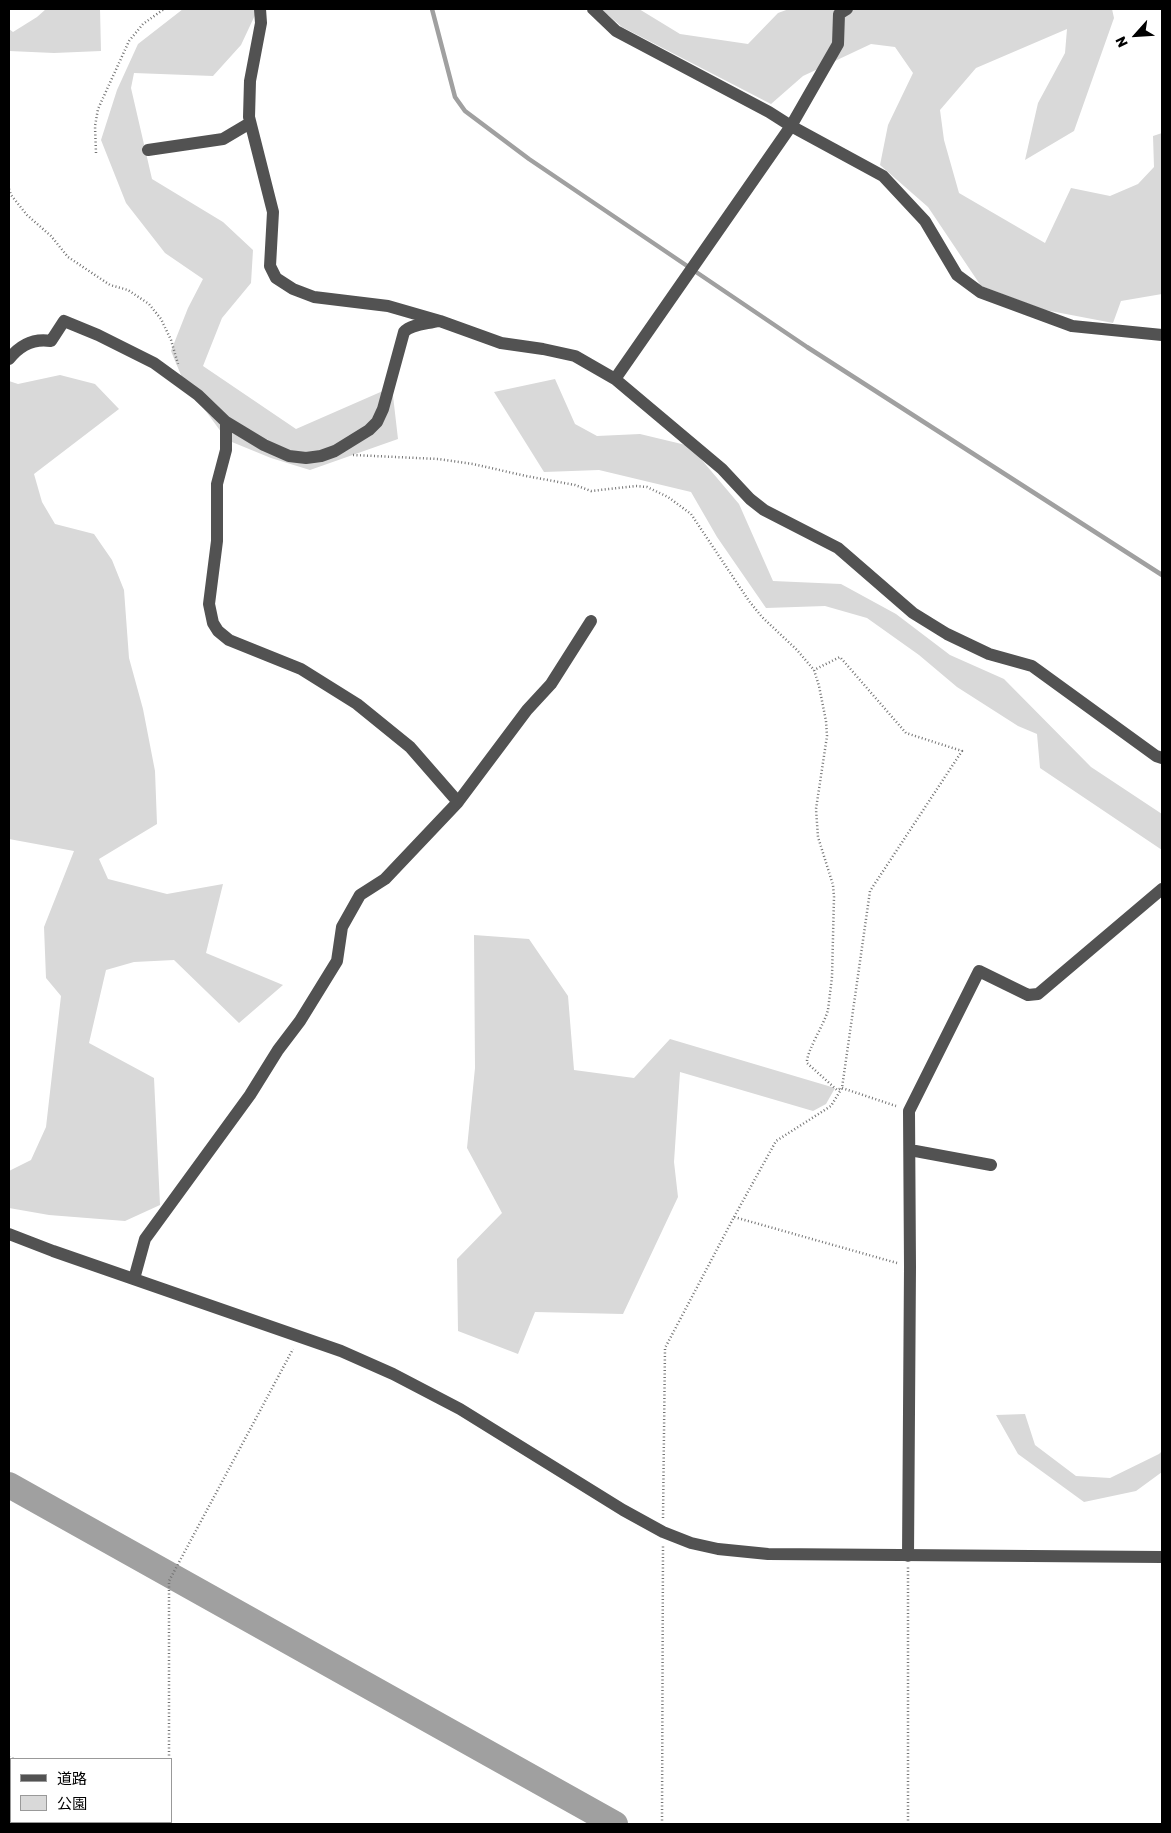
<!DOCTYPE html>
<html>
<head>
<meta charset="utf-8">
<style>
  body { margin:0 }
  #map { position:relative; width:1171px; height:1833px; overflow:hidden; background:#fff; font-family:Rubik,"Noto Sans JP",sans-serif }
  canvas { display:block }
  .frame { position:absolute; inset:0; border:10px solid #000; pointer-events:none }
  .legend { position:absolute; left:10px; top:1758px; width:162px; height:65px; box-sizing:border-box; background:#fff; border:1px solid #999; margin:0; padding:6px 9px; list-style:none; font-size:15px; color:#000 }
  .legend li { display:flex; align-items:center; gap:10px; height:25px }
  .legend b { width:25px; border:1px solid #999 }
  .north { position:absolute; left:1111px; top:10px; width:50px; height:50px; -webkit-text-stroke:4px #fff; paint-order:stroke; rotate:244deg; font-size:14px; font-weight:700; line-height:20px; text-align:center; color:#000 }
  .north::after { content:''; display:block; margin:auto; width:18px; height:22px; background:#000; clip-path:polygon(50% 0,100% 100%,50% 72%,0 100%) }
</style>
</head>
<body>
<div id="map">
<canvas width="1171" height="1833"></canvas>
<div class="frame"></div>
<ul class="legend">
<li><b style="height:6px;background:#525252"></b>道路</li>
<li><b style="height:14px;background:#d9d9d9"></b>公園</li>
</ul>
<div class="north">N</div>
</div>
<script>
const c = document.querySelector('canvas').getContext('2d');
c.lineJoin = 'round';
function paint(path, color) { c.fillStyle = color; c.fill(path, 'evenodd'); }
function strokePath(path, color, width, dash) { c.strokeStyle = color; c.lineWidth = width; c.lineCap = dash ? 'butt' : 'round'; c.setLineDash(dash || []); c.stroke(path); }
const green = new Path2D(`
  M46 9H100L101 51 54 53 9 51V29L13 32 37 17Z
  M183 9H255L256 13 241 45 213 76 134 73 131 88 152 179 223 222 253 250 251 283 222 318 203 366 296 429 392 387 398 439 310 470 271 458 227 440 183 380 171 351 188 308 203 279 165 253 126 203 101 140 117 90 138 44Z
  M601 9H639L680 34 748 44 778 13 789 9H1112L1114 18 1074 131 1025 160 1038 103 1065 53 1067 29 976 68 940 110 944 140 959 193 1045 243 1071 188 1110 196 1138 184 1154 167 1153 136 1162 133V294L1121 301 1113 323 1045 310 981 286 928 207 880 165 888 125 913 73 895 47 871 44 803 76 771 104 622 27Z
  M60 375 95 384 119 409 34 474 42 502 55 524 94 534 112 560 124 590 129 658 143 709 155 771 157 824 99 859 108 879 167 894 223 884 206 953 283 985 239 1023 174 960 134 962 106 970 89 1043 154 1078 160 1205 125 1221 49 1215 9 1208V1171L31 1160 46 1127 61 996 46 978 44 927 74 851 9 839V381L18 384Z
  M555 379 575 424 597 436 640 434 690 446 739 504 773 581 841 584 896 614 950 655 1004 679 1091 767 1162 814V850L1040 768 1037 734 1018 726 957 687 919 655 867 618 825 606 766 608 717 537 691 492 599 470 544 472 494 392Z
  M474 935 529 939 568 996 574 1070 634 1078 670 1039 835 1088 826 1104 813 1111 680 1072 674 1162 678 1197 623 1314 535 1312 518 1354 458 1331 457 1259 502 1213 467 1148 475 1068Z
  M1025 1414 1035 1445 1076 1476 1110 1478 1159 1454 1162 1451V1472L1136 1491 1084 1502 1018 1454 996 1415Z`);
const stream = new Path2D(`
  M432 9 455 97 465 111 529 159 807 347 1162 575`);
const river = new Path2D(`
  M9 1485 615 1824`);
const path = new Path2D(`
  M96 153 95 126 98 109 129 41 143 24 164 9
  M9 189 11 195 27 215 51 236 68 257 110 285 128 290 149 304 161 319 171 340 178 364
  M353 455 438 459 473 464 526 476 575 485 591 491 636 486 647 487 668 497 691 514 749 601 762 617 797 650 814 670 819 686 826 721 827 736 816 809 818 837 833 885 834 897 832 977 828 1010C824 1025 806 1052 807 1063L837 1090 842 1088 896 1106
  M734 1217 776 1141 831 1106 842 1088 870 891 962 751 906 733 840 657 814 670
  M663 1518 665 1348 734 1217 897 1263
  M9 1757 14 1759
  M169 1759V1581L293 1349
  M125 1822 129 1824
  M169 1822V1824
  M662 1824 663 1546
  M908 1824V1567`);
const minor = new Path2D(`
  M260 9 261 23 250 81 249 117 273 212 270 266 276 278 293 289 314 297 388 306 440 321 501 343 543 349 575 356 615 379 722 469 750 499 764 510 838 548 913 613 947 634 989 654 1032 666 1156 756 1162 758
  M593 9 616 31 769 112 791 126 883 176 925 221 957 275 980 292 1072 326 1162 335
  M148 150 223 139 250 123
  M9 359C20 345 33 338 51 341L64 321 98 335 154 363 198 395 226 422 264 445 289 456 306 458 321 456 335 451 369 430 377 422 383 409 404 332C411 324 428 324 438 321
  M615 379 791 126 838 44 839 14 847 9
  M226 422V450L217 484V541L209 604 213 623 218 631 229 640 301 669 357 704 410 747 458 802
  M910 1150 991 1165
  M9 1234 53 1251 341 1351 393 1374 460 1409 623 1510 663 1532 691 1543 718 1549 768 1554 1162 1557
  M134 1279 145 1239 250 1095 278 1050 300 1021 337 961 342 927 360 895 385 879 458 802 527 710 551 684 591 621
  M908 1556 910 1267 909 1111 979 971 1028 995 1038 994 1162 889`);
paint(green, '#d9d9d9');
strokePath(stream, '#a0a0a0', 4.5);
strokePath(river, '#a0a0a0', 26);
strokePath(path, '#747474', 2.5, [1, 2.5]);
strokePath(minor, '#525252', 12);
</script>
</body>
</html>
